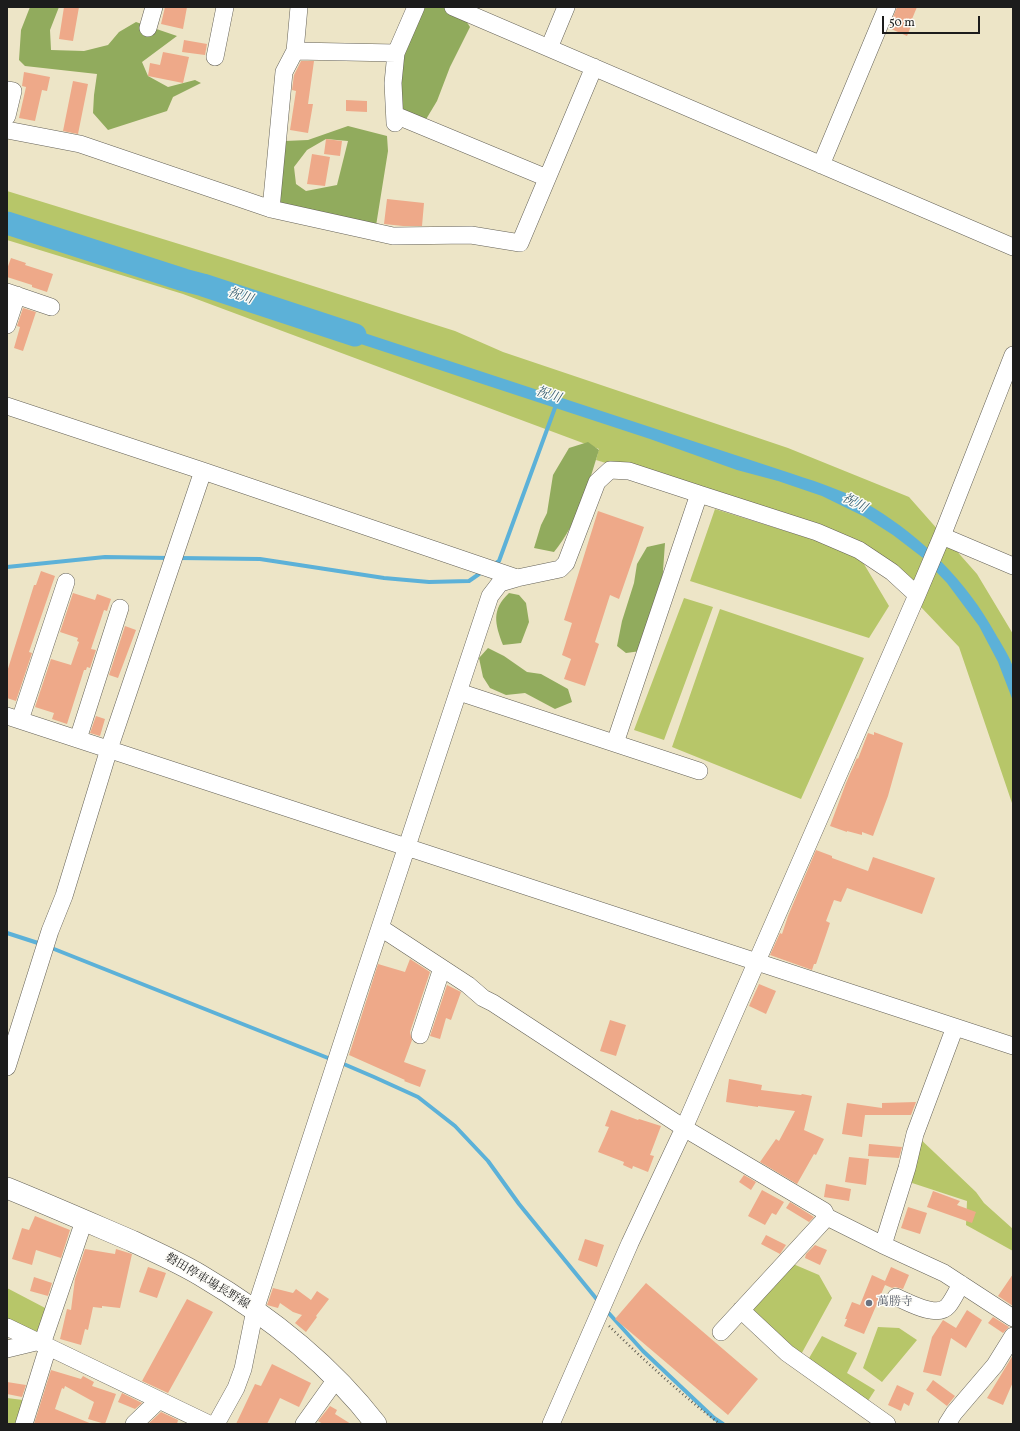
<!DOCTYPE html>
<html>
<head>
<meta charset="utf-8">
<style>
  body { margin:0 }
  #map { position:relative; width:1020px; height:1431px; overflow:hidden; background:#ede5c7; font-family:Vollkorn,serif }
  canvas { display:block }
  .frame { position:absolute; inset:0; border:8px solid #1c1c1c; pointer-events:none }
  .scale { position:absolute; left:882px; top:16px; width:98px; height:18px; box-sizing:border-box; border:2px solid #1c1c1c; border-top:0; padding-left:5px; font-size:12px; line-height:14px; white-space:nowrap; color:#1c1c1c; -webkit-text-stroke:3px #fdfcf7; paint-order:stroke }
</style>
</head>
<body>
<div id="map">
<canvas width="1020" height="1431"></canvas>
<div class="frame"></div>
<div class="scale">50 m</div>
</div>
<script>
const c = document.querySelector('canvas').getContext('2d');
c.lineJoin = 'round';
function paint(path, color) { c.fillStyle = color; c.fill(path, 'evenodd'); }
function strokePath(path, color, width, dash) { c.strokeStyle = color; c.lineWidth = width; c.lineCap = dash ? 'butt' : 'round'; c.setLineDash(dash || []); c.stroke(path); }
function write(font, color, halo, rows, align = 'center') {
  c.font = font + ' Vollkorn,"Noto Serif JP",serif'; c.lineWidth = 3; c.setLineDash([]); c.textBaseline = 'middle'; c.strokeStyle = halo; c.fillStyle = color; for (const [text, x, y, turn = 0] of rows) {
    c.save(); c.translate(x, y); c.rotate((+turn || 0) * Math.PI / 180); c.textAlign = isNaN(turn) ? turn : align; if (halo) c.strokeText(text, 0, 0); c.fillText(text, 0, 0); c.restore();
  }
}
const green = new Path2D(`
  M7 191 231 260 455 331 503 352 788 448 909 497 977 574 1013 634V806L959 647 880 564 858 554 889 606 869 638 690 581 715 509 853 552 777 515 596 460 599 449 183 294 7 240Z
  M684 598 713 607 664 740 634 730Z
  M720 609 864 658 801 799 672 747Z
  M915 1134 976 1192 984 1203 1013 1229V1251L966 1225 967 1201 903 1180Z
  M786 1261 819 1275 832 1298 798 1360 741 1310Z
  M7 1288 49 1310 42 1344 7 1327Z
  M878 1327 899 1328 917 1340 882 1382 863 1368Z
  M822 1336 857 1353 847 1373 875 1390 864 1407 805 1365Z
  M7 1398 31 1401 24 1424H7Z`);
const forest = new Path2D(`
  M30 7H59L50 30 51 50 84 51 108 45 119 32 136 22 177 36 142 62 148 76 168 87 195 80 201 83 173 97 167 111 108 130 93 113 94 95 97 74 25 66 19 60 21 30Z
  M416 7H449L459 10 470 27 450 67 437 101 422 126 395 115 394 98Z
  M348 126 387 136 388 151 375 232 271 209 285 141 308 140ZM326 139 348 141 337 185 306 191 296 184 294 167 307 150Z
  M588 442 599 450C588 485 578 523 554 552L534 548 541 525 547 513 553 475 569 448Z
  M665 543 662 585 641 651 626 653 617 646 622 621 634 583 637 564 647 547Z
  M509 593 519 595 526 603 529 622 521 643 503 645C495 624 491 610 509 593Z
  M488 648 504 656 527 672 541 674 568 689 572 702 555 709 525 693 506 695 490 688 483 677 479 658Z`);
const water = new Path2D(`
  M331 322 793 474C820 483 849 492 874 508 923 538 967 582 995 633 1000 642 1011 658 1013 668 1015 678 1013 691 1013 701L998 662 979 626 947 583 923 558 893 535 865 517 822 496 778 481 737 470 650 439 315 329Z`);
const stream = new Path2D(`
  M179 558 260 559 384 578 429 582 469 581 482 572
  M493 565 499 561 556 405
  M7 567 105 557 170 558
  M7 933 41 944
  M49 947 333 1060
  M339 1062 374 1077 418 1097 455 1126 488 1161 519 1204 599 1302
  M605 1309 643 1351 714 1418 723 1424`);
const river = new Path2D(`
  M7 223 184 280 203 285 355 335`);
const building = new Path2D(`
  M64 7H79L73 41 59 39Z
  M165 7H187L183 29 161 24Z
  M897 7H917L912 19H914L907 36 889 28Z
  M184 40 207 44 205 55 182 52Z
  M163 52 189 57 183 83 148 76 150 63 160 65Z
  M301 61H314L308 104H313L308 133 290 130 296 91 292 90 294 75Z
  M24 72 50 77 47 91 42 90 35 121 19 118 26 87 22 86Z
  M73 81 88 84 78 134 63 131Z
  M346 100 367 101V112L346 111Z
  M326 139 342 141 340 156 324 154Z
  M312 154 330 157 325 186 307 184Z
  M387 199 424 203 422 226H403L384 224Z
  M11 258 26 263 25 265 53 274 47 292 32 287V285L7 277V269Z
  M23 308 36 312 23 351 14 348 20 327 17 326Z
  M598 511 644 527 619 599 610 595 595 642 599 644 585 686 564 679 571 659 562 655 572 623 564 620Z
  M41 571 55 576 29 652 32 653 16 701 7 698V672L34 585H36Z
  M73 593 95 600 97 594 111 599 107 611 104 610 91 649 96 650 90 668 87 667 86 670H84L67 724 52 719 54 713 35 707 51 659 71 665 79 642 77 641 78 638 60 632Z
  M125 626 136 630 118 678 109 675Z
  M96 716 105 719 100 736 90 733Z
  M874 732 903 743 888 796 873 836 862 832V835L847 831V832L830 826 846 783 857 758 858 759 868 733 874 735Z
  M816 850 832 856V858L868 871 873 857 935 878 922 914 847 888 841 902 834 900 826 921 830 923 826 935 816 964H814L812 970 770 955 780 933 782 934 788 916Z
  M410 959 430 972 410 1032 412 1040 404 1062 426 1070 420 1087 404 1081 405 1080 349 1055 378 964 405 972Z
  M759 984 776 991 766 1014 749 1006Z
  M447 985 461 992 451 1020 446 1018 440 1039 430 1036Z
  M610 1020 626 1025 616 1056 600 1051Z
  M729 1079 762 1085 761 1090 801 1095 802 1094 812 1096 804 1130 824 1139 816 1155 814 1154 797 1184 760 1162 776 1139 779 1141 795 1111 758 1106V1107L726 1102Z
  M916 1102 911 1115H865L862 1137 842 1134 847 1103 882 1108V1103Z
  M611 1110 638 1120 639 1119 661 1126 650 1155 654 1156 648 1172 633 1166 632 1169 623 1165 624 1162 598 1152 609 1127 605 1126Z
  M869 1144 902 1147 899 1158 868 1156Z
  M849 1157 869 1159 866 1185 845 1182Z
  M744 1175 756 1182 751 1190 739 1182Z
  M826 1184 851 1189 849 1201 824 1197Z
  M762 1190 784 1202 776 1215 772 1213 765 1225 748 1216Z
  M933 1191 960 1201 957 1205 976 1212 972 1223 927 1207Z
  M790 1202 814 1217 809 1222 786 1208Z
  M908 1207 927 1213 920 1234 901 1228Z
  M35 1216 70 1230 61 1258 36 1250 32 1265 12 1259 22 1228 29 1230Z
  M766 1235 786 1245 780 1254 761 1244Z
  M585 1239 604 1245 597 1267 578 1260Z
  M815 1245 827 1250 820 1265 805 1258 806 1254Z
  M85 1249 115 1254 116 1249 132 1254 120 1308 102 1306V1308L93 1307 88 1330 85 1329 81 1345 60 1339 67 1309 71 1310 75 1279Z
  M148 1267 166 1273 157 1298 139 1292Z
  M891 1267 909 1275 903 1289 895 1287 892 1288 885 1285 864 1334 844 1326 847 1319H845L852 1302 860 1305 872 1275 885 1281Z
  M1013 1274V1306L998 1296Z
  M34 1277 52 1283 48 1296 30 1291Z
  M646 1283 758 1379 728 1415 615 1319Z
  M273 1288 293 1293 296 1289 311 1300 317 1291 329 1299 316 1316 317 1317 306 1332 295 1323 302 1315 293 1312 280 1303 278 1308 267 1305Z
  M187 1299 213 1312 168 1393 142 1381Z
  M967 1310 982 1320 966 1348 951 1338 941 1376 923 1372 932 1337 943 1320 956 1328Z
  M993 1317 1009 1327 1003 1333 988 1323Z
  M1013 1355V1382L1003 1405 987 1398Z
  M272 1364 311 1383 299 1407 280 1398 267 1424H236L255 1384 261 1386Z
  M51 1370 81 1379 83 1376 94 1382 92 1386 116 1394 105 1424 88 1419 94 1402 65 1386 64 1389 62 1388 55 1409 92 1424H34Z
  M933 1380 955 1396 947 1406 926 1390Z
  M7 1382 26 1385 22 1397 7 1394Z
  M897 1385 914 1393 909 1406 904 1403 901 1411 888 1405Z
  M122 1393 142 1403 135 1409 118 1402Z
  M330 1406 337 1410 335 1414 351 1424H323L318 1421Z
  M161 1412 178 1420 177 1424H148Z`);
const path = new Path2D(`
  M609 1326C644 1360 680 1394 720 1424`);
const minor = new Path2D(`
  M453 7 1013 247
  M148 28 154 7
  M549 48 566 7
  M295 51 396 53
  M215 57 225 7
  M7 90 13 91 7 116
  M395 115 547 178
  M395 123 393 83 396 53 416 7
  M7 130 80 144 271 209 375 232 393 236 471 235 520 243 594 67
  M821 165 887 7
  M271 209 284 72 295 51 299 7
  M7 292 51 307
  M7 325 17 295
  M7 406 203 471 517 578
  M942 536 1013 566
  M459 692 699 771
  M7 716 1013 1046
  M20 720 66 582
  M78 739 120 608
  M615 743 699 494 817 532 859 550 892 572 917 595
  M381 928 468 985 483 998 493 1003 684 1128 824 1211 827 1217 883 1245
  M955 1027 915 1134 907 1168 883 1245 944 1273 1013 1318
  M420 1035 442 968
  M7 1067 50 931 64 896 109 749 203 471
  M896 1297C908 1302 937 1319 948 1306 953 1300 957 1291 961 1284
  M741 1310 787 1353 887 1424
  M7 1327 209 1424
  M721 1332 827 1217
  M42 1344 84 1221
  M7 1349 36 1342
  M24 1424 48 1347
  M134 1424 159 1400
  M216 1424 236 1388 243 1369 255 1310 361 985 490 596 500 583 517 578 560 569 566 563 597 482 610 470 629 471 699 494
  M304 1424 337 1378
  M551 1424 630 1243 684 1128 917 595 942 536 1013 355
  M947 1424 954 1413 995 1365 1013 1336`);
const major = new Path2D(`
  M7 1188C49 1205 90 1223 132 1241 155 1252 178 1262 200 1275 266 1314 329 1363 376 1424`);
const markers = [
  [869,1303,4,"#6b7280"]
];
const streetNames = [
  ["磐田停車場長野線",207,1282,31]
];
const worshipNames = [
  ["萬勝寺",877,1303]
];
const waterNames = [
  ["祝川",240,297,18],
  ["祝川",548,396,18],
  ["祝川",854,504,27]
];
paint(green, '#b7c669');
paint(forest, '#91ab5d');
paint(water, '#5cb1d8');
strokePath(stream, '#5cb1d8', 4);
strokePath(river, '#5cb1d8', 23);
paint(building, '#eea989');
strokePath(minor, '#656258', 18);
strokePath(major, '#656258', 22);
strokePath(path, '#656258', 2.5, [1, 3]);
strokePath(minor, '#fff', 17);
strokePath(major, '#fff', 21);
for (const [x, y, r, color] of markers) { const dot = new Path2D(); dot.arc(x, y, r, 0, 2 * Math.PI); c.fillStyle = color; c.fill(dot); strokePath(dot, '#fdfcf7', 1.5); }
write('12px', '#1c1c1c', '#fdfcf7', streetNames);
write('12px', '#5b616d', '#fdfcf7', worshipNames, 'left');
write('italic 13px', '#395f71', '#fdfcf7', waterNames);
</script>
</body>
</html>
